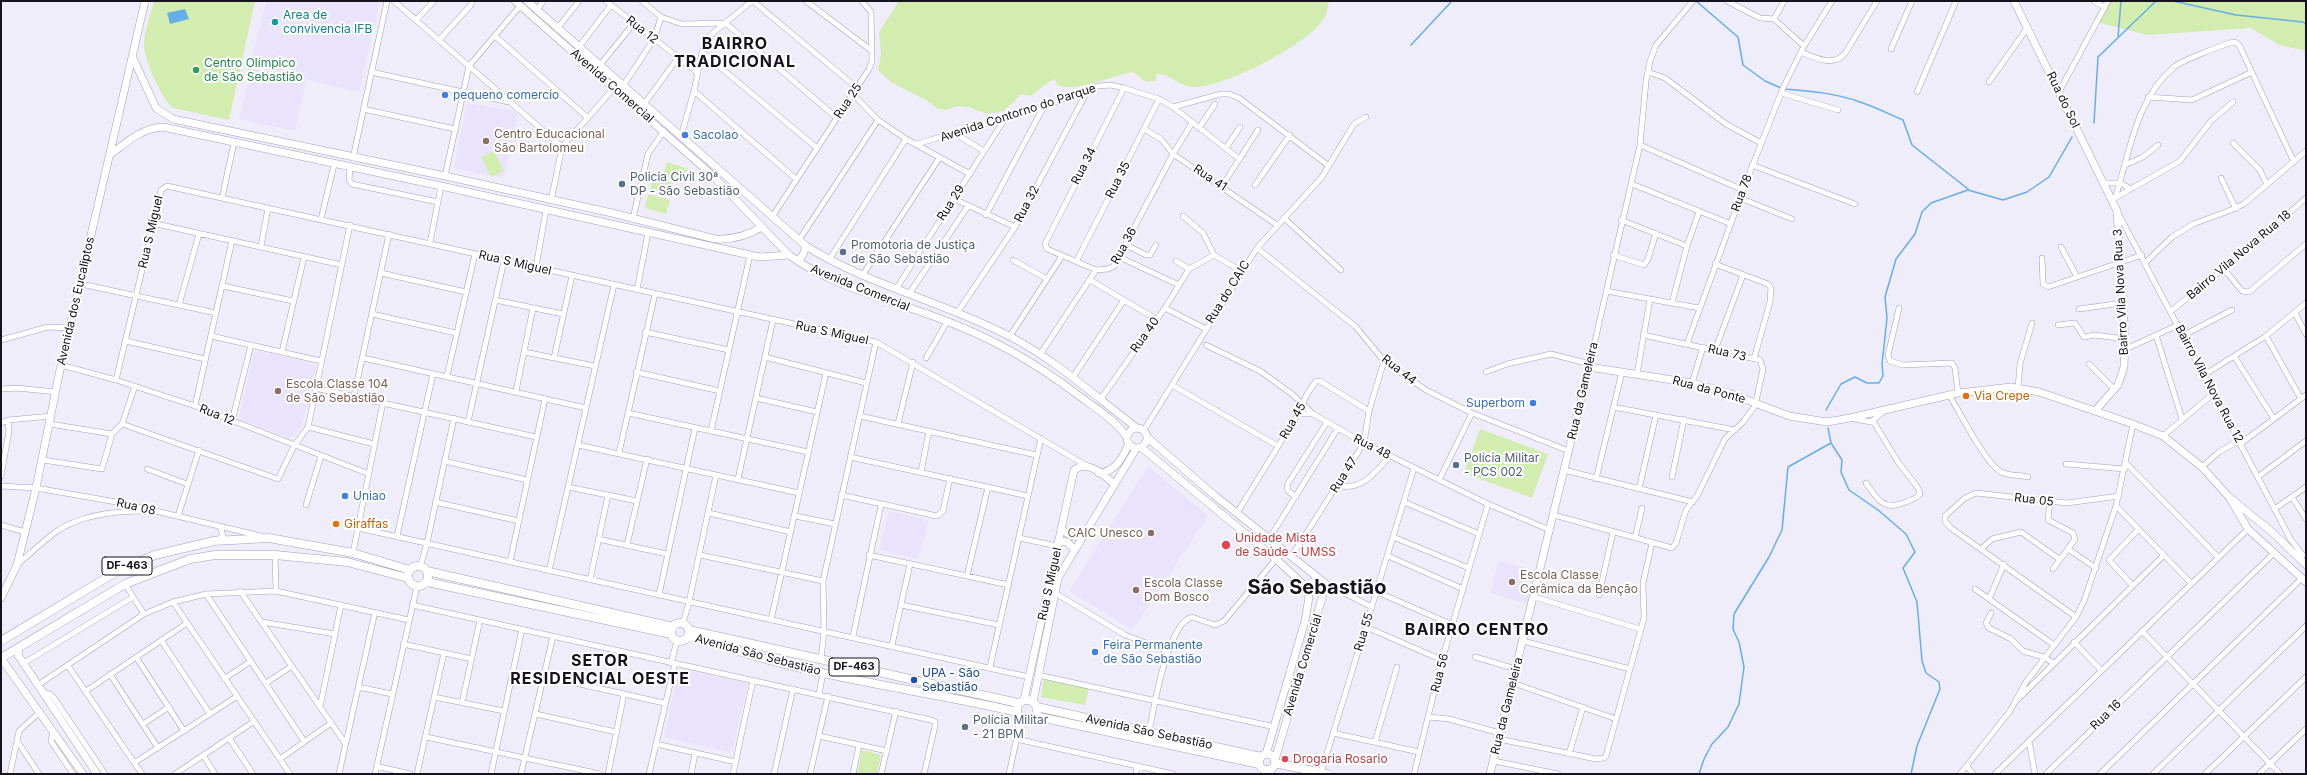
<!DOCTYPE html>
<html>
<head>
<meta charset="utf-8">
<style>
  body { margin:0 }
  #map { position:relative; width:2307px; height:775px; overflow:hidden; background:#f0edfb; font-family:Inter,sans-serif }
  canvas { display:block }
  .frame { position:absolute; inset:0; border:2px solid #16131f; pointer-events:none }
</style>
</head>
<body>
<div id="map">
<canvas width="2307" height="775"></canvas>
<div class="frame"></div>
</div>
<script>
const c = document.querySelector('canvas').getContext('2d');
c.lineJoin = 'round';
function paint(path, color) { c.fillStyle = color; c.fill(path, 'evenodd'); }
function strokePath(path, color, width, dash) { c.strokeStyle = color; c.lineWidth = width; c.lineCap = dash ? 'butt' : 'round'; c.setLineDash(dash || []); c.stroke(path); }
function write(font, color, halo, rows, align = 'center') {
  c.font = font + ' Inter,sans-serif'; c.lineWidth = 4; c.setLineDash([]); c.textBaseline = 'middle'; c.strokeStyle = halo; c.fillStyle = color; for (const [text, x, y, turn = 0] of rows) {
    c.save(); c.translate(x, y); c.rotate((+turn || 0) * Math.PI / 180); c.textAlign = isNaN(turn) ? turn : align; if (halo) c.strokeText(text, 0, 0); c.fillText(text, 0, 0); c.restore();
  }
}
const built = new Path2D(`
  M266 1H380L359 92 250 66Z
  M251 68 306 81 295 131 239 119Z
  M467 103 514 111 518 115 504 178 454 168Z
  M258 351 312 363 316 366 302 425 294 436 289 438 242 420 239 416 254 352Z
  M1148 466 1208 516 1132 630 1069 591Z
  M889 511 929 520 918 559 879 549Z
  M1499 561 1534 570 1527 604 1490 593Z
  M679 668 748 683 732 753 664 737Z`);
const green = new Path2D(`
  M154 1H255L229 120 173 108C162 100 145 60 144 47 143 33 151 15 154 1Z
  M899 1H1329C1328 6 1327 14 1324 18 1308 45 1225 87 1194 87 1180 87 1170 74 1157 74L1155 81 1146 82 1133 72C1113 75 1076 93 1057 85L1055 79C1044 83 1040 91 1030 96L1021 94 1004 111 987 114 968 107 957 106 946 110 938 109 924 99 892 83 878 70 881 55 879 32Z
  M2105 1H2306V51L2279 45 2251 28 2147 35 2093 21Z
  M494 151 504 171 491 177 481 157Z
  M667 162 688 169 684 183 663 176Z
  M653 177 674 183 671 195 650 189Z
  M648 194 670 200 666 214 645 208Z
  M1480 429 1548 454 1532 498 1464 473Z
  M1044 679 1089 688 1085 705 1041 697Z
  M862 750 881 755 877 774H857Z`);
const water = new Path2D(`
  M185 9 189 19 170 24 167 13Z`);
const stream = new Path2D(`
  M1696 1 1738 37 1743 65 1765 81 1781 88
  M2173 1 2236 15 2303 22 2306 24
  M2118 37 2121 1
  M1411 45 1452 1
  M1784 89C1811 91 1835 93 1860 102 1875 107 1889 114 1903 120L1912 145 1968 189
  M2094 123 2098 57 2156 1
  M1826 410 1841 384 1855 377 1867 383H1879L1883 376 1882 364 1887 318 1885 297 1896 259 1915 234 1922 212 1931 203 1968 190 2003 200 2027 192 2049 177 2072 137
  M1828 428 1831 443 1842 460 1841 472 1849 490 1878 510 1906 534 1915 552 1903 568 1917 602 1922 661 1926 673 1939 682 1940 689 1917 746 1911 774
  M1699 774 1704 759 1712 744 1728 727 1739 704 1744 667 1739 642 1733 629 1734 614 1769 557 1782 530 1788 467 1831 443`);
const street = new Path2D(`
  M394 1 562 147
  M606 1 698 73
  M642 1 661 17 682 24 724 23 729 26 837 118
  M753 1 857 88
  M806 1 872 51
  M1727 1 1760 18 1774 19 1804 46
  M2094 1 2104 7
  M537 10 543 1
  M1774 19 1784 1
  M416 20 434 1
  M557 29 579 1
  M495 36 588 118
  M439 40 471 5 472 1
  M579 47 611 5
  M1891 49 1912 1
  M702 52 817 148
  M1801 52C1815 58 1835 68 1846 52L1877 1
  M600 65 634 23
  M371 72 509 102
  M1648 72 1665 78 1726 124 1761 143
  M1989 82 2028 27
  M623 86 654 39 661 17
  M694 91 796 179
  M1917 92 1956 1
  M2059 92 2108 1
  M1781 93 1838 110
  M853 94 878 120 906 139 970 174
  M2148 97 2192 100 2252 72
  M644 104 678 58
  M1173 107 1238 158
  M363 109 455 129
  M1199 128 1215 104
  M1144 129 1161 139 1173 154 1277 225
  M954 133 984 151
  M681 136 694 91 702 52 708 37 752 1
  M2233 143 2260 170 2267 185
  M917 144 1044 106 1098 86 1111 85 1124 88 1159 99 1173 107 1221 94H1229L1239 98 1329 166
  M1640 145 1743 190
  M1226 148 1240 127
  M353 158 387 1
  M1752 165 1855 204
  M2125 165 2143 157 2158 145
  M350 168 349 180 352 184 438 202
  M445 176 469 66 520 6
  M2221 178 2236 209
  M2104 183H2120L2131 189
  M1632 184 1731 224
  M1255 185 1290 135
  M1222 186 1258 130
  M222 198 234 143
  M1740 198 1792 219
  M2115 198C2130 153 2135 100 2174 67 2183 60 2220 46 2233 42L2237 43 2240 47 2294 162
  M2115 198 2180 161 2211 121 2233 102
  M954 199 1015 227
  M551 201 562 147 614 88
  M2118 213 2291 540 2303 555
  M986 215 1044 106
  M1183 216 1203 233 1214 255 1241 271
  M772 217 869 69 872 61 871 12 862 1
  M633 218 648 154 664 131
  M1284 218 1341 270
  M321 219 334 165
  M1621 220 1687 246
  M152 223 342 265
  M799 240 878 120
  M430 243 441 186
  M1126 245 1146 255H1150L1156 245
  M261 246 268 208
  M2061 247 2077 277
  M1257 248 1356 327 1384 361 1426 390 1472 413 1569 451
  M1613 255 1644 265 1648 259 1656 233
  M1119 257 1179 285
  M2042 258 2043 284 2048 287 2142 255
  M829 260 906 139
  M1013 260 1047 279
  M1077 260 1159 99
  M1176 261 1189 269
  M2146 262 2172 237 2193 224 2226 212 2244 204 2306 151
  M1715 264 1768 284 1771 288 1770 302 1754 359
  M536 267 546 210
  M2224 269 2242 291 2249 292 2306 244
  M1096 270 1047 249 1045 244 1124 88
  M381 273 466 292
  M862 276 940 157
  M1090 280 1156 319
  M81 284 216 313
  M223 286 293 301
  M896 289 1006 117
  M637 290 648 233
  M1606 291 1699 308
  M909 294 968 206
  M495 300 563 314
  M1672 303 1687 246 1699 212
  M179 305 199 234
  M1165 308 1206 329
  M1899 308 1888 355 1890 361 1903 365 1952 363 1955 368 1958 393
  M2079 309 2122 303
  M2171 311 2255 243 2306 198
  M957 313 1015 227 1088 90
  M2295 313 2306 334
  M372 314 456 333
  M2058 325 2075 323 2084 337 2095 335 2125 339
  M645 332 729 350
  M2156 335 2182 419
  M2184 335 2232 310
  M211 336 321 361
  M1010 336 1062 256
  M2266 336 2301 399
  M1 340 48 327 70 328
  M126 341 205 359
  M1687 344 1743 190 1783 88 1804 46 1832 1
  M1206 345 1260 371 1292 394 1313 414 1364 443 1488 504 1550 530
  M2126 349 2178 325
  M1715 350 1743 275
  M282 352 304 257
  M524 352 595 366
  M1041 353 1096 270 1108 269 1114 266 1173 154 1192 123
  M2234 356 2274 419
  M765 357 866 383
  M363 358 586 408
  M554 358 572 276
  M926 358 947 322
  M2089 364 2114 389
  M61 365 116 380 195 406 369 474
  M1589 367 1640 145 1646 81 1650 61 1656 45 1693 1
  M636 372 720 391
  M1486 372 1507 364 1551 354 1590 364
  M1637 374 1650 299
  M2204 375 2266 336 2306 303
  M447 376 475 254
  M1073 377 1124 300
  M116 380 161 190 167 186 876 342 1087 466
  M1692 383 1703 347
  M1172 385 1278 446
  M315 388 536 437
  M2018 388 2020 364 2032 323
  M1 389 17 388 56 392
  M516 391 533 308
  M1949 395C1960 412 1985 463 2001 472 2009 476 2020 475 2028 477
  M354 396 389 234
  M756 398 817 412
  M1100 400 1165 308 1189 269 1214 255
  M195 406 232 241
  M1613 407 1735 430
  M628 413 808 452
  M1298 414H1313
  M860 416 1036 455
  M1850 418 1871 422 1884 411
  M232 421 251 345
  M468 422 504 261
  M1 423 8 420 52 416
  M50 424 112 434
  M122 424 278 479 294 446 308 427 350 225
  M898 424 913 362
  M308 427 374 444
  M1144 430 1257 248 1322 177 1354 124 1366 117
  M711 431 750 255
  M2163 436 2214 393
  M2240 444 2306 395
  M578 445 799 493
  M619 453 655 294
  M850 457 1028 496
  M43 460 102 469 112 434 122 424 135 386
  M444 461 527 480
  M2126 463 2218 557
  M2066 464 2125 469
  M2202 467 2219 452 2238 441
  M147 469 187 484
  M1564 470 1693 502
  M921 472 929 431
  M1 476 9 431 8 420
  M2259 476 2306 441
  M1672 477 1684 419
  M738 479 773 320
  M1596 479 1622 372
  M1439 480 1472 413
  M1866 483C1876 498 1884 511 1903 503 1909 501 1916 499 1920 494L1918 488 1898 462 1873 421
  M1338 485C1362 492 1375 472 1390 456
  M1 486 36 488 122 503 261 536
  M568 487 637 501
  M1639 489 1656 415
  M841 495 937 516 943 511 950 478
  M1296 497 1288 491 1287 485 1327 422
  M2292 497 2306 519
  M435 502 519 521
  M1404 502 1479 534
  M2050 502 2048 520 2073 533 2075 539 2068 549 2096 568
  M306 505 321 456
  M2116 506 2191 583
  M2276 508 2306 487
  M709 513 791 532
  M1237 513 1298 414 1307 394 1316 381H1320L1369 411
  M1554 515 1672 548 1676 543 1686 510 1697 496 1725 439 1744 421 1755 406 1763 369 1760 360 1643 335
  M178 516 199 450
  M795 516 835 524
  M1 525 25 532
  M358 528 1029 677
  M397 536 433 374
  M1393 537 1469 568
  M1019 538 1057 546
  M1635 538 1642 508
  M218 539 223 536 220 526
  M598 539 667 554
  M1269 539 1338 428
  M627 545 647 459
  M1981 549 1992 539 2021 532 2059 559
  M353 553 383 402
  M275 555 276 591
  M700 555 823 581
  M869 555 1009 585
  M1388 556 1463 589
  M1291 557 1364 443 1369 411 1384 361
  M510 562 545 399
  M17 565C31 553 45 539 60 529 85 514 116 511 144 511
  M420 567 427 543 454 418
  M2053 569 2068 549
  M549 571 614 285
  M967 576 988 487
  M590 580 608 495
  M125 584 144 614
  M1326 584 1372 607
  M2132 585 2109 560 2139 529
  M1975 589 2054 645
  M240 591 345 743
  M1377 592 1453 625
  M1055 593 1125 635 1167 651
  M206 594 304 741
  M659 595 695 428
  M1599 595 1613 532
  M1534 597 1640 629
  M1989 599 2004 564
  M173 602 290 774
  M412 605 931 720 935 722V726L924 774
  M901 605 999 625
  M1991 613 1986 623 1989 628 2011 639 2023 651 2044 657 2053 663
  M2076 617 1951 528 1945 521V516L1965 498 1976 493 2067 503 2119 496
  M771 620 826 373
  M262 622 335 634
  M683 623 689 602 716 475
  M1366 627 1442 660
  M2142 631 2280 774
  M853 636 881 505
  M161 640 210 714
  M1523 641 1630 669
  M2074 642 2101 670
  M403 644 472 659
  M892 645 910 564
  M136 657 184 731
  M1475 657 1516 669
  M821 660 824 631 823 581 876 342
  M24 663 133 597
  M671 663 677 641
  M68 666 142 774
  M990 667 1041 438
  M110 674 158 748
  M1038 675 1275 727
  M544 676 664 703
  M224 679 251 661
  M266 683 292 666
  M1513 683 1616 719
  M38 685 144 614 173 602 206 594 276 591 409 620
  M358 687 392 694
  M86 691 187 623
  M43 693 50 694 54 698 105 774
  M819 694 823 673
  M434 697 504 711
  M2017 700 2164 555
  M462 703 480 620
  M320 707 341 605
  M536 714 616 732
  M1429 717 1449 719 1500 733
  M143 724 169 707
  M53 731 51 741 73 774
  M1019 731 1027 720
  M1149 732C1154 708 1167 624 1192 617L1215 625 1224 621 1276 559
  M1333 733 1419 752
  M819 736 887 751
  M426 737 600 774
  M229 738 253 774
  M1016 739 1173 774
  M1499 739 1596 759 1604 758 1606 756 1644 618 1643 583 1652 543
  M17 741 39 774
  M2029 741 2035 774
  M1375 742 1397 667
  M656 744 736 762
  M1569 754 1583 707
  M203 755 215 774
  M280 759 331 723
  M1494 761 1558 774
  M134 763 236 697
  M376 766 410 774
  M1967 766 1973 774
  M1321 773 1414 468
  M10 774 19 731 40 712
  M175 774 253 722
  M339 774 375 612
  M375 774 417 586
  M417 774 444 653
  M491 774 522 629
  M521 774 553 636
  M608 774 624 694
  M649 774 675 663
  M691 774 695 754
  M733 774 753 680
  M774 774 793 689
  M810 774 828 696
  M853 774 859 745
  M881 774 896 711
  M1009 774 1018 732 1019 717
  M1136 774 1137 766
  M1414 774 1442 660 1488 504
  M1960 774 2010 711 2026 682 2076 617 2084 601 2116 506 2133 424
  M1995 774 2248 529
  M2046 774 2274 553
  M2100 774 2302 578
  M2153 774 2306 626
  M2205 774 2306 677
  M2259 774 2306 729`);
const secondary = new Path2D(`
  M515 1 712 175 789 255C831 286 885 298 933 316 988 336 1032 360 1078 395 1095 408 1114 419 1126 436
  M527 1 806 246C870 286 945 302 1011 337 1057 361 1096 397 1137 428
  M2014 1 2117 211 2125 339 2124 367 2118 385 2095 411
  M132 56 156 108 173 119 445 176 612 213 715 239C733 240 747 236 762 227
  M111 154C127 142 142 128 163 127L441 186 759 257 789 255
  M798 261 803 255 806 246
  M1127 438a10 10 0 1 1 20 0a10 10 0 1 1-20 0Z
  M1148 438 1214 495 1326 584 1275 760
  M1142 448 1276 559 1305 586 1309 597 1305 621 1266 754
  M1099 473C1115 472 1123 458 1128 445
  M2229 497 2248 529 2306 582
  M1061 529 1071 536 1082 537
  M1059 541 1067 542 1074 549
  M1305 586 1319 579
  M1 598 17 565 36 488 61 365 145 1
  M19 647 18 655 97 774
  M1 658 83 774
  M1024 700 1074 470C1088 460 1103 474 1114 484
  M1033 702 1058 578 1136 449
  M1270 770 1271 774
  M1490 774 1589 367 1692 383 1729 393 1789 416 1827 422 1850 418 1958 393 2011 387 2039 392 2133 424 2163 436 2202 467 2229 497 2272 532 2306 565`);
const primary = new Path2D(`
  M408 576a10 10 0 1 1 20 0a10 10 0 1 1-20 0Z
  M427 571 673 627
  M427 582 671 634
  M671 632a9 9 0 1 1 18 0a9 9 0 1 1-18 0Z
  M689 630 1018 703
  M688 637C721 645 754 656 788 665 863 684 941 694 1017 712
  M1 641 121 569 155 555 214 541 269 538 353 553 410 570
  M1 658 125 584 190 559 215 555H275L347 562 408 578
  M1017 710a10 10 0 1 1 20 0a10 10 0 1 1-20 0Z
  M1037 707 1261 757
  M1035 716 1259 764
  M1259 762a8 8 0 1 1 16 0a8 8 0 1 1-16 0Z
  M1275 763 1327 774`);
const markers = [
  [275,22,4,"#0f9aa8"],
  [196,70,4,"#2e9e5b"],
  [445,95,4,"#3f7fe0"],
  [685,135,4,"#3f7fe0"],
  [486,141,4,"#8d6e63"],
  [622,184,4,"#5c6f8a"],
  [843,252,4,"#5c6f8a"],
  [278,391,4,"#8d6e63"],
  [1966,396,4,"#e8710a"],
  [1533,403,4,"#3f7fe0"],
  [1456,465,4,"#5c6f8a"],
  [345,496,4,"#3f7fe0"],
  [336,524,4,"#e8710a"],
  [1151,533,4,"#8d6e63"],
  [1226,545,5,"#e0444e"],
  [1512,582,4,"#8d6e63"],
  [1136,590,4,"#8d6e63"],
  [1095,652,4,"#3f7fe0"],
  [914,680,4,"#1a4fb4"],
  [965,727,4,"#5c6f8a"],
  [1285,759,4,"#e0444e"]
];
const shields = [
  [127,566,50],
  [854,667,50]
];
const shieldNames = [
  ["DF-463",127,566],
  ["DF-463",854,667]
];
const cultureNames = [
  ["Area de",283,15],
  ["convivencia IFB",283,29]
];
const streetNames = [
  ["Rua 12",642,30,38],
  ["Avenida Comercial",612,86,41],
  ["Rua do Sol",2063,100,64],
  ["Rua 25",848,101,-56],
  ["Avenida Contorno do Parque",1018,113,-18],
  ["Rua 34",1084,166,-63],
  ["Rua 41",1210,178,33],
  ["Rua 35",1118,180,-63],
  ["Rua 78",1742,193,-70],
  ["Rua 29",951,203,-57],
  ["Rua 32",1027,204,-62],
  ["Rua S Miguel",151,232,-77],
  ["Rua 36",1124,246,-61],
  ["Bairro Vila Nova Rua 18",2239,255,-40],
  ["Rua S Miguel",515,263,13],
  ["Avenida Comercial",860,288,22],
  ["Rua do CAIC",1228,292,-58],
  ["Bairro Vila Nova Rua 3",2121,292,-93],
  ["Avenida dos Eucaliptos",76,301,-77],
  ["Rua S Miguel",832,333,12],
  ["Rua 40",1145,335,-55],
  ["Rua 73",1727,353,13],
  ["Rua 44",1399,370,38],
  ["Bairro Vila Nova Rua 12",2209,384,62],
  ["Rua da Ponte",1709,390,15],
  ["Rua da Gameleira",1583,391,-77],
  ["Rua 12",217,415,22],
  ["Rua 45",1293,421,-60],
  ["Rua 48",1372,447,27],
  ["Rua 47",1344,475,-58],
  ["Rua 05",2034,500,7],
  ["Rua 08",136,507,13],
  ["Rua S Miguel",1050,584,-78],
  ["Rua 55",1364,632,-73],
  ["Avenida São Sebastião",758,655,15],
  ["Avenida Comercial",1303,665,-73],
  ["Rua 56",1440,673,-76],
  ["Rua da Gameleira",1507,706,-76],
  ["Rua 16",2106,715,-44],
  ["Avenida São Sebastião",1149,732,12]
];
const leisureNames = [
  ["Centro Olímpico",204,63],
  ["de São Sebastião",204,77]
];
const shopNames = [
  ["pequeno comercio",453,95],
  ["Sacolao",693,135],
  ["Superbom",1525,403,"right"],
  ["Uniao",353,496],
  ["Feira Permanente",1103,645],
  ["de São Sebastião",1103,659]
];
const educationNames = [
  ["Centro Educacional",494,134],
  ["São Bartolomeu",494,148],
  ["Escola Classe 104",286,384],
  ["de São Sebastião",286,398],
  ["CAIC Unesco",1143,533,"right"],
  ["Escola Classe",1520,575],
  ["Cerâmica da Benção",1520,589],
  ["Escola Classe",1144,583],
  ["Dom Bosco",1144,597]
];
const serviceNames = [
  ["Policia Civil 30ª",630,177],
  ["DP - São Sebastião",630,191],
  ["Promotoria de Justiça",851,245],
  ["de São Sebastião",851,259],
  ["Polícia Militar",1464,458],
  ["- PCS 002",1464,472],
  ["Polícia Militar",973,720],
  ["- 21 BPM",973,734]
];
const foodNames = [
  ["Via Crepe",1974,396],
  ["Giraffas",344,524]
];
const healthNames = [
  ["Unidade Mista",1235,538],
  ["de Saúde - UMSS",1235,552],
  ["Drogaria Rosario",1293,759]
];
const transitNames = [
  ["UPA - São",922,673],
  ["Sebastião",922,687]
];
const districtNames = [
  ["BAIRRO",735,44],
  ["TRADICIONAL",735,62],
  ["BAIRRO CENTRO",1477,630],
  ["SETOR",600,661],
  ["RESIDENCIAL OESTE",600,679]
];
const townNames = [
  ["São Sebastião",1317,588]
];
paint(built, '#e9e3fc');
paint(green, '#d3ecb0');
paint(water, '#66aee7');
strokePath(stream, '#66aee7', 1.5);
strokePath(street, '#a59ebe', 6);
strokePath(secondary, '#a59ebe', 8);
strokePath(primary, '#a59ebe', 9);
strokePath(street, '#fff', 5);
strokePath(secondary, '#fff', 7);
strokePath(primary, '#fff', 8);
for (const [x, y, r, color] of markers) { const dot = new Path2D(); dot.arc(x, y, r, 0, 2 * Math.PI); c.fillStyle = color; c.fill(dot); strokePath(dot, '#fff', 1.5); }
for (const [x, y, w] of shields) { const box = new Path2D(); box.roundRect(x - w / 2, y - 9, w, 18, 3); c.fillStyle = '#fff'; c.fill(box); strokePath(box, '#16131f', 1); }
write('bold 11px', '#16131f', null, shieldNames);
write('12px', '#0d838f', '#fff', cultureNames, 'left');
write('12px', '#16131f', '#fff', streetNames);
write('12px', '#27864d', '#fff', leisureNames, 'left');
write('12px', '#366cbe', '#fff', shopNames, 'left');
write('12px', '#785e54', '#fff', educationNames, 'left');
write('12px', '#4e5e75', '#fff', serviceNames, 'left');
write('12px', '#c56008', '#fff', foodNames, 'left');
write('12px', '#be3a42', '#fff', healthNames, 'left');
write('12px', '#164399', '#fff', transitNames, 'left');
c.letterSpacing = '1px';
write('bold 16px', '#16131f', '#fff', districtNames);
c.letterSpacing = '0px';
write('bold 20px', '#16131f', '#fff', townNames);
</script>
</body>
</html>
